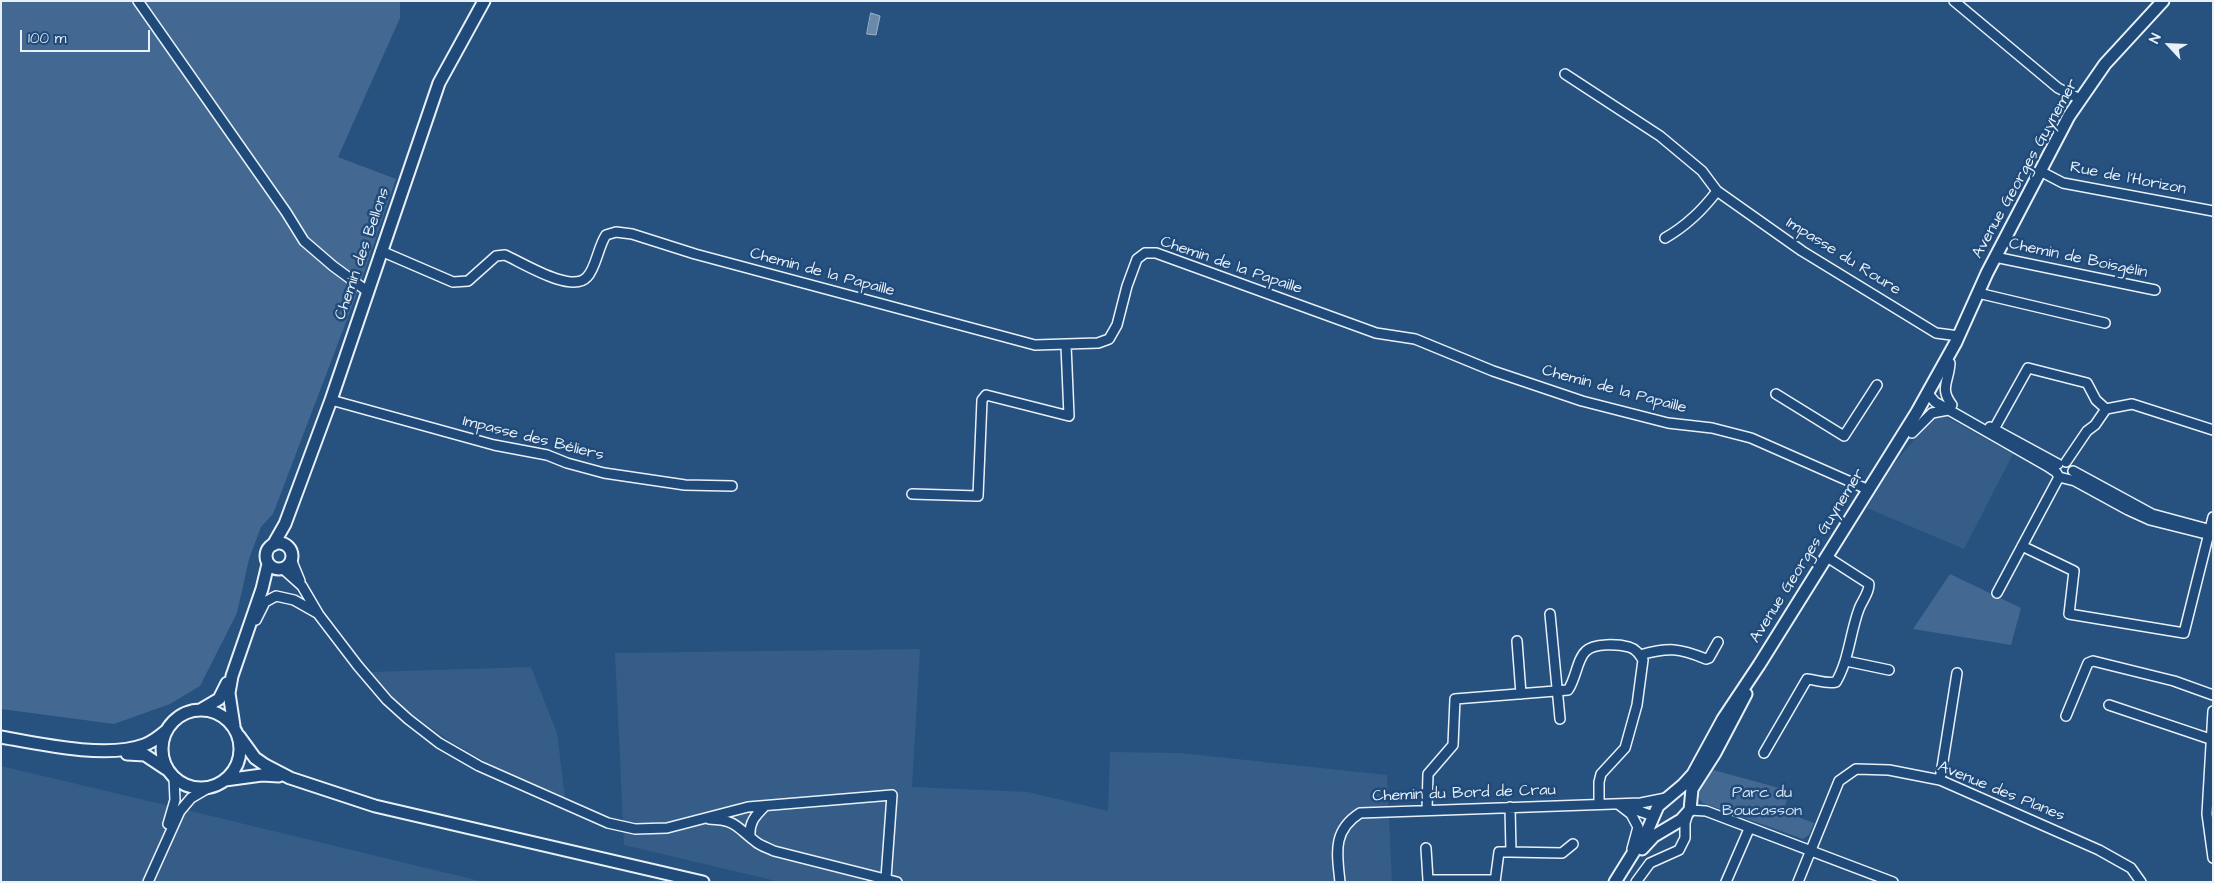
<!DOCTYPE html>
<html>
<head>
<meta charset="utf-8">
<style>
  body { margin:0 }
  #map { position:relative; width:2214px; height:883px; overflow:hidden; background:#27517f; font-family:"Architects Daughter",sans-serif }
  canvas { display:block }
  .frame { position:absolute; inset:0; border:2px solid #e8f1f8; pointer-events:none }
  .north { position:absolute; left:2144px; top:20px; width:50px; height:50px; -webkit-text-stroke:4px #1f4a7a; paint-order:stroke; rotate:295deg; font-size:14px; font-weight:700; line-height:20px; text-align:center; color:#e8f1f8 }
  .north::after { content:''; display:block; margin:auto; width:18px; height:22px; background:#e8f1f8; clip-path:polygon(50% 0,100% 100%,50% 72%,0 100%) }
  .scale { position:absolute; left:20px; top:30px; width:130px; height:22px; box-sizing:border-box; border:2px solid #e8f1f8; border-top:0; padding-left:6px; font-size:15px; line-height:18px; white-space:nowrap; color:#e8f1f8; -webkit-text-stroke:4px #1f4a7a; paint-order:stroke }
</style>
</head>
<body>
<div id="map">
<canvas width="2214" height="883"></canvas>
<div class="frame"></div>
<div class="north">N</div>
<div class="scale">100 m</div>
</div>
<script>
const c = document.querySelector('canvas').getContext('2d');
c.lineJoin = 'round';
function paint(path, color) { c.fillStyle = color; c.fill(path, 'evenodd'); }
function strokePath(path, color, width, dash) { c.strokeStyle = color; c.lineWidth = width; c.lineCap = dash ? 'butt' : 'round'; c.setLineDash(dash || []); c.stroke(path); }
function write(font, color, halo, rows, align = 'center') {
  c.font = font + ' "Architects Daughter",sans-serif'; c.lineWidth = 5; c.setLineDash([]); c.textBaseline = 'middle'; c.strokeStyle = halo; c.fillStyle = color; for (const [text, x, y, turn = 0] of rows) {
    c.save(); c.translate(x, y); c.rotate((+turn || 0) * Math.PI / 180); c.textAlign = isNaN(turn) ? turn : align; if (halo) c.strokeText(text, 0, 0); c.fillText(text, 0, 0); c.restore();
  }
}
const built = new Path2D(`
  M1942 415 2013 454 1964 549 1867 508 1892 466 1934 416Z
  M920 649 912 787 1028 792 1108 811 1110 752 1180 753 1387 775 1392 882H780L624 845 615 653Z
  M531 667 557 733 565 798 495 767 450 741 400 706 371 672Z
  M1 766 199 813 484 882H1Z`);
const green = new Path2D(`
  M1 1H400V18L338 157 396 179 356 296 273 514 261 527 249 559 237 613 200 686 170 704 114 724 1 709Z
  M1950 574 2021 608 2011 645 1913 629Z
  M1710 769 1790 791 1783 811 1814 823 1809 835 1803 839 1703 803 1695 794Z`);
const water = new Path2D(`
  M871 13 880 16 876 35 867 34Z`);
const minor = new Path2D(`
  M138 1 286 212 304 241 333 266 367 291
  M1954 1 2058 88 2080 99
  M1565 74 1660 136 1702 171 1717 191 1802 251 1936 333 1959 336
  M2040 171 2063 183 2213 211
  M1665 238C1686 226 1702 211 1717 191
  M381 251 453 282 468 281 496 256 505 255C523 263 572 294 587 277 596 268 598 247 606 235L616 232 632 234 695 254 1035 345 1098 343 1109 339 1117 325 1127 286 1137 259 1145 253H1156L1376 333 1415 339 1493 371 1582 401 1668 423 1712 428 1751 438 1869 490
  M1995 257 2155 290
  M1978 293 2105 323
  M1950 363C1949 382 1939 388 1952 405
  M1776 394 1844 436 1877 385
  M1930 396 1935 402 2047 466 2056 472 2059 477 2075 481 2128 510 2150 520 2202 533H2213
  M331 400 494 445 547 455 567 463 604 473 685 485 732 486
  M1990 427 2058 464
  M1994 429 2028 368 2087 383 2096 400 2106 409 2132 404 2213 430
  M1912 433 1932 413 1948 410
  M2066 462 2087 431 2095 425 2106 409
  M2073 471 2152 514 2204 528 2209 532
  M912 494 978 496 982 400 986 395 1069 416 1066 345
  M2022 546 2074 571 2069 614 2184 633 2213 517
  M291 559 300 581
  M283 569 302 586 319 615 358 666 387 700 408 719 439 743 479 766 608 823 635 829 667 828 748 807 892 795 886 878
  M1997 593 2059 477
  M1550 614 1560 719
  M256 620 265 602 276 596 294 600 317 613
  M1517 641 1521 694
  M1640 655C1669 647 1679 648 1706 659L1709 658 1718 642
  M1846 661 1889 670
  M2109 705 2213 740
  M2213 711 2207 814 2213 858
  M2066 716 2088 663 2093 661 2174 681 2213 695
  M1764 753 1807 679C1818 680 1825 684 1836 682 1849 660 1850 633 1859 609 1862 600 1869 594 1869 584L1827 557
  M1940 780 1957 673
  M1618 804 1631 814 1638 827 1632 849
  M1625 806 1653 816
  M1427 810 1428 774 1453 745 1455 699 1568 690C1576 679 1577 659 1586 651 1594 643 1618 644 1629 647 1636 649 1639 654 1643 660L1637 705 1625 748 1601 774 1599 782V804
  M1690 810 1706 811 1893 882
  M709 819C737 820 736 827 756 842 761 846 768 848 774 851L897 882
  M168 824 175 800 174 778
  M750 837C749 822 755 816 765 806
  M1426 848 1428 880H1495
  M1511 852 1562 853 1573 844
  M148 882 180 811 191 798 208 788
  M1340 882C1337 853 1332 831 1360 813L1641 803 1666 798
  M1495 882 1499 852H1511L1510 807
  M1636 882 1650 863 1679 850 1685 838V823L1688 813
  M1726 882 1749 829
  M1798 882 1839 781 1856 769 1889 770 1940 780 2099 850 2131 868 2141 882`);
const major = new Path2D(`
  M266 556a13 13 0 1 1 26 0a13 13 0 1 1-26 0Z
  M273 545 285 524 331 400 439 83 484 1
  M202 709 219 699 227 683
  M162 749a39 39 0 1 1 78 0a39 39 0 1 1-78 0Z
  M234 726 229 693 232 676 262 589 268 564
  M239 736 255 758 265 765 290 778 375 806 703 882
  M1 737C40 744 107 759 144 745 153 742 160 736 167 730
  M127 754 145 755 166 769
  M225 780 262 775 279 776
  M1642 849 1654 836 1681 820 1690 810 1692 789 1715 753 1746 694
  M1615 882 1648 829 1658 806 1683 785 1693 774 1723 719 1759 665 1917 412 1956 342 1987 273 2069 116 2105 64 2163 1`);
const streetNames = [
  ["Avenue Georges Guynemer",2026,169,-61],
  ["Rue de l'Horizon",2128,179,11],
  ["Chemin des Bellons",363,254,-71],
  ["Impasse du Roure",1843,257,32],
  ["Chemin de Boisgélin",2078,259,12],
  ["Chemin de la Papaille",1231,266,19],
  ["Chemin de la Papaille",822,273,15],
  ["Chemin de la Papaille",1614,390,15],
  ["Impasse des Béliers",533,439,14],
  ["Avenue Georges Guynemer",1808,556,-58],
  ["Avenue des Planes",2001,792,22],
  ["Chemin du Bord de Crau",1464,794,-2]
];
const parkNames = [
  ["Parc du",1762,794],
  ["Boucasson",1762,812]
];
paint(built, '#355d88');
paint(green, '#436891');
paint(water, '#6b8aaa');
strokePath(water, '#9db3c9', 1);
strokePath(minor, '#e8f1f8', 12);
strokePath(major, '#e8f1f8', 15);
strokePath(minor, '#1f4a7a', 9);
strokePath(major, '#1f4a7a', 11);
write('16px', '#e8f1f8', '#1f4a7a', streetNames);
write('16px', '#d8e3ee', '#1f4a7a', parkNames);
</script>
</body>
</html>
